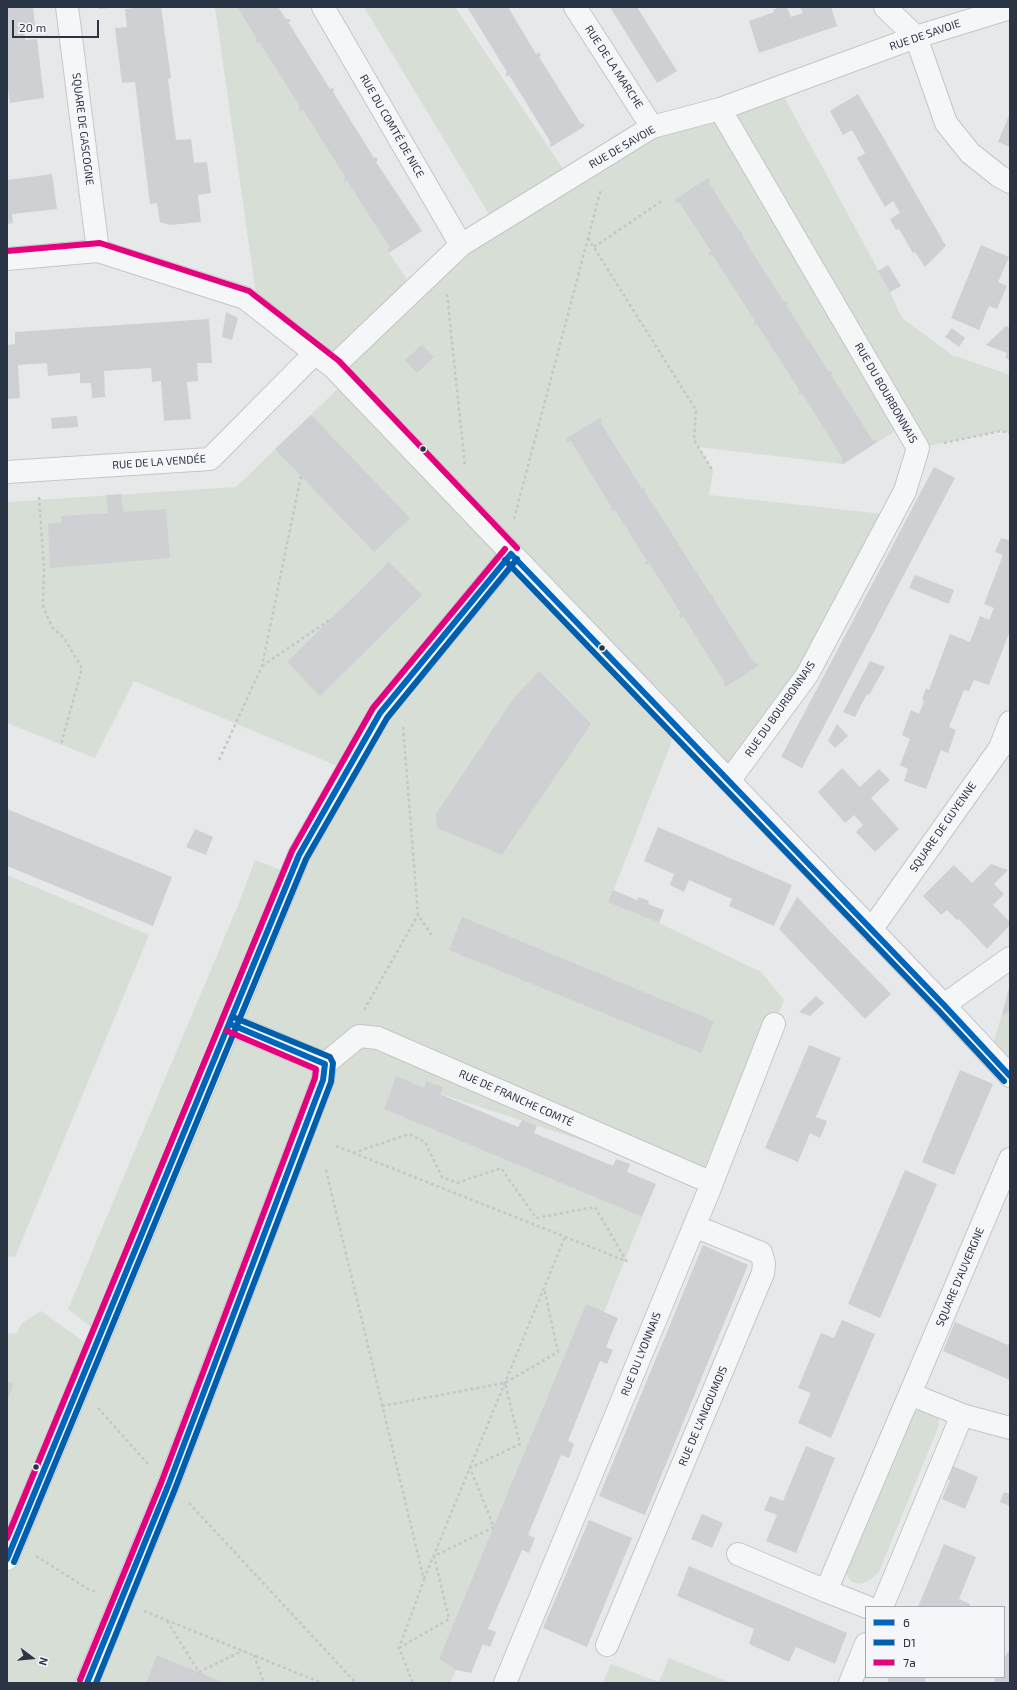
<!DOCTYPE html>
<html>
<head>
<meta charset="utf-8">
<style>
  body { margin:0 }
  #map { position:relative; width:1017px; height:1690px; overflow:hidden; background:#e6e8ea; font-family:"Exo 2",sans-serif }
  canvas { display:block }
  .frame { position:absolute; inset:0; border:8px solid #2b3445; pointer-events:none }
  .legend { position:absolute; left:865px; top:1606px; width:140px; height:72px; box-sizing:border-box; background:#f4f6f9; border:1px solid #a4a8b1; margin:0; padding:5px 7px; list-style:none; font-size:12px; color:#2b3445 }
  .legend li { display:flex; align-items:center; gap:8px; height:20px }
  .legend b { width:20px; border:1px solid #a4a8b1 }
  .north { position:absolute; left:12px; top:1638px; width:40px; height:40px; -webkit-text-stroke:3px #f4f6f9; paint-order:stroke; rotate:106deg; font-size:11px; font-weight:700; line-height:16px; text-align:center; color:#2b3445 }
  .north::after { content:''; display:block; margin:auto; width:14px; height:18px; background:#2b3445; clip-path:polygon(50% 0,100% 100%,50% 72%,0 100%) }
  .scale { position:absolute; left:12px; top:20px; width:87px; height:18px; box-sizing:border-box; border:2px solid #2b3445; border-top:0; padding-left:5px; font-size:12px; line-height:14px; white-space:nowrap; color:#2b3445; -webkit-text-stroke:3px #f4f6f9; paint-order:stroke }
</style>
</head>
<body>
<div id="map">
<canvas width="1017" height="1690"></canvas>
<div class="frame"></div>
<ul class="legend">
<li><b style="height:5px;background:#0065bd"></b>6</li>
<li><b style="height:5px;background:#005fac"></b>D1</li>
<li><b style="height:5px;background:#e5007d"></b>7a</li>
</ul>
<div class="north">N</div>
<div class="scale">20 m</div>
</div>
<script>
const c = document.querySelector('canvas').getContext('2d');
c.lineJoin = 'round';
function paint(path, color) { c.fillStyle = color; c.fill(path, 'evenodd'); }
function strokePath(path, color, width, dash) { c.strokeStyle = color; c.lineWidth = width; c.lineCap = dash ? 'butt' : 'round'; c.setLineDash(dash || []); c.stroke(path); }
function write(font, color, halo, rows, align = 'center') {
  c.font = font + ' "Exo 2",sans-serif'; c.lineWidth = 4; c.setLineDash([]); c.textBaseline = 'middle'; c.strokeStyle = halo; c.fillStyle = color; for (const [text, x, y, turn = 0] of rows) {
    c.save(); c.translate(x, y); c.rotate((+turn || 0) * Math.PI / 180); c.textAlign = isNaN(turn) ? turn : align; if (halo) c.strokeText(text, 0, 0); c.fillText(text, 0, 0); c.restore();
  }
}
const green = new Path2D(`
  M215 7H237L257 39 255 41 256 43 259 42 300 107 298 109 300 112 303 110 345 177 343 179 344 182 347 181 390 248 387 249 389 253 414 290 495 224 364 7H455L569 178 652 127 781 91 890 292 902 318 952 355 1010 375V433L1001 431 918 448 905 425 843 464 699 447 713 471 709 495 892 515 807 675 729 781 677 728 609 902 659 923 761 972 784 1000 712 1183 395 1079 384 1109 642 1217 604 1312 439 1659 456 1670 450 1683H225L158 1655 146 1683H7V1401L14 1384 7 1381V1333L16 1334 22 1323 41 1311 94 1349 100 1334 68 1309 239 903 255 860 291 874 347 770 134 681 95 758 7 723V502L236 487 346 381 258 308Z
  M7 875 149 935 15 1257 7 1256Z
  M1006 1013 1010 1014V1076L990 1055 1002 1014 1005 1016Z
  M920 1409 937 1411 939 1425 879 1572C867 1584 852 1591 845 1570L910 1415Z
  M669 1658 731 1683H603L611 1664 659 1682Z`);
const building = new Path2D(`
  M7 7H33L35 26 24 27 25 40 37 39 44 98 10 103 7 81Z
  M99 7H110V8L99 9Z
  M143 7H161L171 78 168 79 176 140 191 139 194 163 207 162 211 193 198 195 201 222 170 225 160 222 157 203 150 204 135 82 122 83 115 28 127 27 125 9Z
  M237 7H278L286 19H289L291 21 288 22 330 89 333 88 334 91 333 92 374 158 376 157 378 160 376 162 422 231 389 253 387 249 390 248 347 181 344 182 343 178 345 177 303 110 300 112 298 109 300 107 259 42 256 43 255 40 257 39Z
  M467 7H508L536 54 539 52 541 56 539 57 581 124 583 123 585 126 551 147 549 144 551 143 509 75 507 77 505 74 507 72Z
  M610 7H637L677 71 657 83Z
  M776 7H787L791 17 803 13 800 7H831L837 26 759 53 749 21 774 12 773 9H776Z
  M858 94 946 246 925 267 915 252 913 253 899 229 896 230 890 219 900 213 893 201 885 207 857 158 865 153 852 130 843 135 830 111Z
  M1010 113V147L998 142Z
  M52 174 57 209 12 214 13 223 7 224V180Z
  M708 178 710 180 709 183 740 232 743 234 742 235 754 255 784 302 787 301 788 304 786 305 829 372 831 371 833 373 831 375 873 441 875 439 877 442 843 464 842 461 843 459 802 393 799 395 798 392 800 391 757 324 755 325 754 322 755 321 712 254 710 256 708 253 711 251 679 202 677 203 674 200Z
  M981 245 1009 257 998 282 1007 286 997 309 989 306 979 330 951 318Z
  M888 265 901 286 890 292 878 271Z
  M226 312 238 318 232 340 222 337Z
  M209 319 212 363H197L198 381 187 382 191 419 164 421 161 381 152 382 151 368 104 371 105 397 92 398 91 383H80V373L48 376 47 363 18 365 20 398 7 399V345L15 344V332Z
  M1006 326 1010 328V360L1005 358 1007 353 986 345Z
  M952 328 965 338 959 347 945 337Z
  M422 345 434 357 417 373 405 360Z
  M311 415 410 518 374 552 275 449Z
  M77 416 78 427 52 429 51 418Z
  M600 418 602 421 600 422 642 489 644 488 646 490 644 491 669 529 677 542 679 541 678 544 711 595 712 594 714 596 712 597 755 664 757 663 759 665 726 687 724 685 725 683 683 616 681 618 679 615 681 613 649 563 646 565 645 562 647 561 615 510 612 511 611 508H612L571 441 567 442 566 439Z
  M934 467 955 478 802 768 781 757Z
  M121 494 123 512 166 509 170 558 50 568 48 524 62 522 61 516 108 513 106 495Z
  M1001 538 1009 540 1010 538V631L989 685 974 680 969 691 964 690 949 727 956 730 948 753 941 750 926 789 904 781 908 769 900 765 910 739 902 735 911 710 919 714 924 701 922 700 926 688 929 690 950 634 970 642 980 616 989 620 994 608 984 604 1003 555 995 552Z
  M389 562 422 595 320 696 287 662Z
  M915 575 954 590 949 604 909 588Z
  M870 661 885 667 869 695 867 694 855 717 843 712Z
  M539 671 591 724 502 855 437 828 436 814 514 698Z
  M837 724 848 736 835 748 828 741Z
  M842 768 860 787 879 769 890 780 871 798 899 829 875 852 856 832 863 825 854 815 845 823 818 792Z
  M7 809 172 877 153 926 7 866Z
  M658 827 792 885 774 926 729 906 732 899 689 880 684 892 670 885 674 874 644 861Z
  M195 829 213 837 206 855 186 847Z
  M991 864 1008 870 994 884 1004 894 993 905 1010 922V925L987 949 959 919 957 920 947 910 941 915 923 896 954 865 972 883Z
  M613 890 637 900 639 897 649 901 648 904 664 910 659 923 608 902Z
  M797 897 891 994 865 1019 779 929Z
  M462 917 714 1021 701 1053 449 950Z
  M1010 985V1014L1006 1013 1005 1016 1002 1014Z
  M816 996 824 1003 810 1016 799 1012Z
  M809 1045 841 1058 816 1117 827 1121 820 1138 810 1133 798 1162 765 1148Z
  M960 1070 993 1084 954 1175 922 1162Z
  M396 1076 424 1088 426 1081 443 1087 440 1094 518 1127 522 1120 537 1126 534 1133 613 1166 616 1159 630 1164 627 1172 656 1184 642 1217 384 1109Z
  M905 1170 937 1184 880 1318 848 1304Z
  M703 1245 748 1265 645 1515 599 1496Z
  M586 1304 618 1318 606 1347 613 1350 607 1364 600 1361 568 1441 574 1444 569 1458 561 1455 528 1535 535 1538 529 1553 522 1550 488 1629 496 1632 490 1647 483 1644 471 1673 456 1670 439 1659Z
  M842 1320 875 1334 831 1438 798 1423 811 1393 798 1388 821 1333 834 1338Z
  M955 1322 1008 1345 1010 1341V1380L943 1351Z
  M7 1381 14 1384 7 1401Z
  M806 1446 835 1458 796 1553 766 1541 777 1515 764 1510 770 1496 783 1501Z
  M953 1466 978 1477 965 1509 942 1499 950 1480H948Z
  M1004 1492 1010 1494V1506L1000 1502Z
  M702 1514 723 1523 712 1548 691 1539Z
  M589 1520 632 1538 587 1647 543 1628Z
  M944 1544 976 1557 959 1599 970 1604 969 1607H918Z
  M689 1566 847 1633 835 1664 796 1647 789 1662 749 1644 754 1629 677 1596Z
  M1008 1651 1010 1652V1683H995L994 1682 996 1677H1004V1659Z
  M157 1655 199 1672 225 1683H146Z
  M889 1677H926L924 1683H887Z`);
const path = new Path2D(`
  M588 238 696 410 694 440 713 471
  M594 247 663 200
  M447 294 465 466
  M944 443 1001 431 1010 433
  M39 497 44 568 43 606 52 627 64 638 82 668 61 745
  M514 519 601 189
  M262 666 331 619
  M403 727 418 915 433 937
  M219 760 262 666 301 476
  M364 1010 418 915
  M336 1146 626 1261
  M353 1153 409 1134 425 1142 442 1177 457 1183 501 1168 536 1218 595 1207 627 1262
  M326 1170 424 1580 399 1648 413 1683
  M382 1406 504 1383
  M98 1408 148 1464
  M189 1503 356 1683
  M36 1556 88 1589 97 1592
  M424 1579 565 1237
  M144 1611 322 1683
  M167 1621 199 1672 242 1651
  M399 1648 449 1619 434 1556 494 1527 470 1468 520 1444 505 1383 558 1352 544 1288
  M254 1655 264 1683`);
const minor = new Path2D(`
  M67 7 98 251
  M323 7 461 245
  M575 7 652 127
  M885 7 916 37 946 123 970 153 999 176 1010 182
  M720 109 918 448 905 491 807 675 729 781
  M7 259 98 251 245 298 333 367 944 1005 1010 1076
  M333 367 461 245 652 127 720 109 916 37 1010 8
  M7 472 210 459 315 353
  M871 930 1000 748 1010 722
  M944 1005 1010 958
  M325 1064 359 1036 378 1038 712 1183
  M910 1394 962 1415
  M738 1554 826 1591 1010 1159
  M7 1559 230 1024 299 855 380 713 511 554
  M826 1591 867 1607
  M882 1607 962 1415 1010 1428
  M607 1645 763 1273 764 1263 761 1253 694 1226
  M87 1683 168 1486 323 1080 325 1064 230 1024
  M505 1683 708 1193 774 1024
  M850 1683 866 1644`);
const bus1 = new Path2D(`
  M511 554 944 1005 1010 1076
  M7 1559 299 855 380 713 511 554
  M87 1683 168 1486 323 1080 325 1064 230 1024`);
const bus2 = new Path2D(`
  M505 560 938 1010 1004 1081
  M14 1562 306 859 387 718 517 559
  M96 1683 175 1489 331 1082 333 1063 330 1057 233 1017`);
const bus3 = new Path2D(`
  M7 251 100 243 249 291 339 361 517 548
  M7 1538 292 851 373 708 505 549
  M80 1680 161 1483 315 1078 316 1069 227 1031`);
const markers = [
  [423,449,3.5,"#2b3445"],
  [602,648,3.5,"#2b3445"],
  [36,1467,3.5,"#2b3445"]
];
const streetNames = [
  ["RUE DE SAVOIE",925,35,-19],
  ["RUE DE LA MARCHE",614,67,57],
  ["RUE DU COMTÉ DE NICE",392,126,60],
  ["SQUARE DE GASCOGNE",83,129,83],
  ["RUE DE SAVOIE",622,147,-30],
  ["RUE DU BOURBONNAIS",886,393,60],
  ["RUE DE LA VENDÉE",159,462,-4],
  ["RUE DU BOURBONNAIS",780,709,-55],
  ["SQUARE DE GUYENNE",943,827,-55],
  ["RUE DE FRANCHE COMTÉ",516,1098,24],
  ["SQUARE D'AUVERGNE",960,1277,-67],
  ["RUE DU LYONNAIS",641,1354,-68],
  ["RUE DE L'ANGOUMOIS",703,1416,-67]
];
paint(green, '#d6ded6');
paint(building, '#ced0d3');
strokePath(minor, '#c4c6c8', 24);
strokePath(path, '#c5c6ca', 2.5, [3, 3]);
strokePath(minor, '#f5f6f7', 22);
strokePath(bus1, '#0065bd', 6);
strokePath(bus2, '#005fac', 6);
strokePath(bus3, '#e5007d', 6);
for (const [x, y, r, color] of markers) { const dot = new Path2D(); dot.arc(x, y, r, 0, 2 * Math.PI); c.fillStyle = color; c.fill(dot); strokePath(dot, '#f4f6f9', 1.5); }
write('11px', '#2b3445', '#f4f6f9', streetNames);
</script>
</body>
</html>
